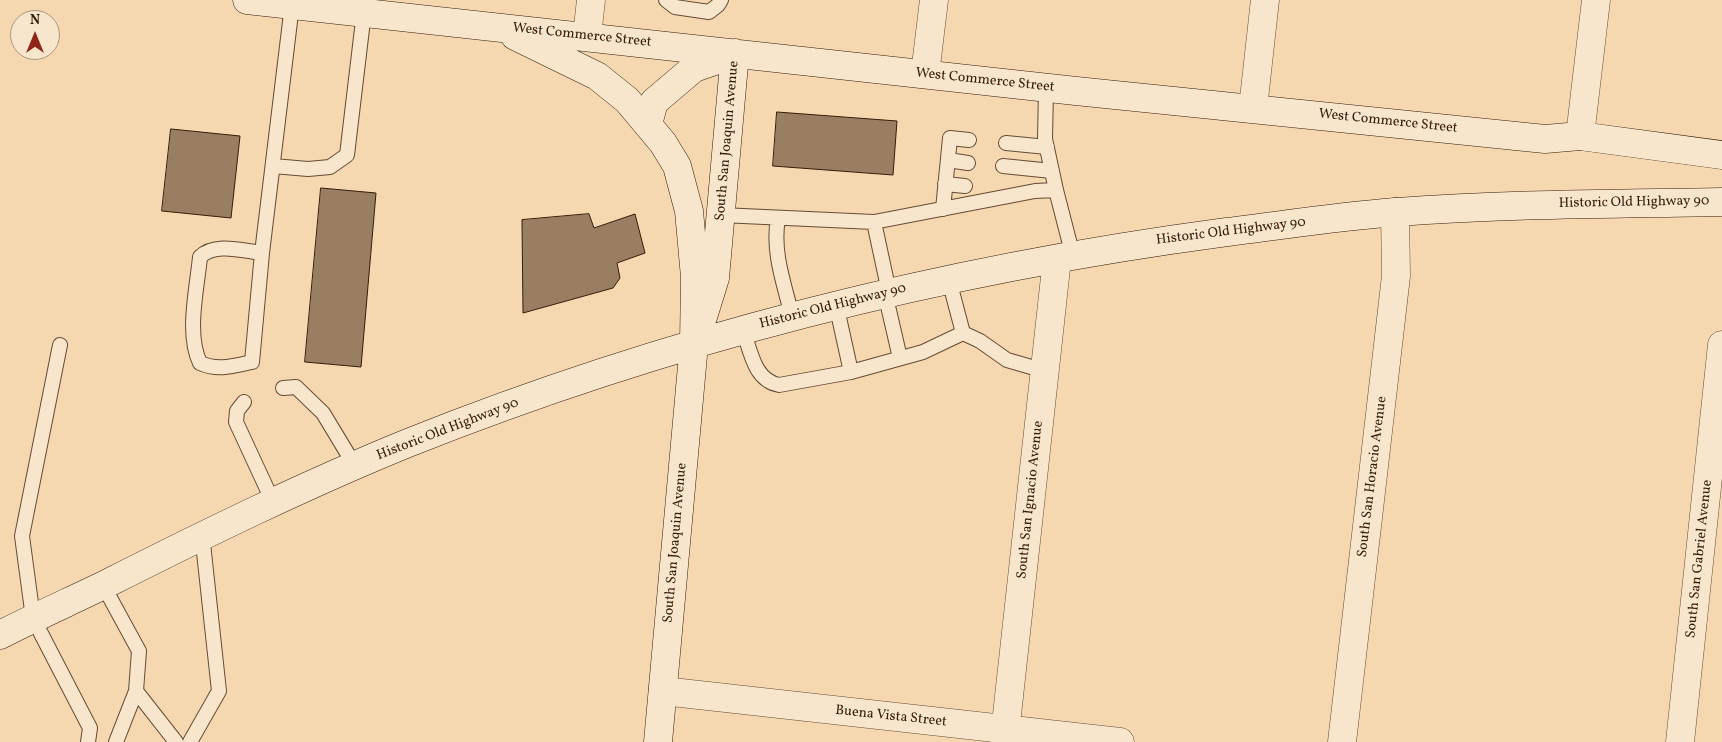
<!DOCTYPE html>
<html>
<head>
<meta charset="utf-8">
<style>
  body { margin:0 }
  #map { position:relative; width:1722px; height:742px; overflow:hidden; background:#f5d8b0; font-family:Vollkorn,serif }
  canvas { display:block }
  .north { position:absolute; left:10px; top:10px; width:50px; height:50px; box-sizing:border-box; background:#f8e6cc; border:1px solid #aa957f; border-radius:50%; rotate:0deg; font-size:14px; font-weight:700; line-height:20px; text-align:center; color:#351c0b }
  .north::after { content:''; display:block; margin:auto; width:18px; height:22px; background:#8f2418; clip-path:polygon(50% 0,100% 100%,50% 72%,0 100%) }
</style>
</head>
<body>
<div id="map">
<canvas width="1722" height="742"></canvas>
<div class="north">N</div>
</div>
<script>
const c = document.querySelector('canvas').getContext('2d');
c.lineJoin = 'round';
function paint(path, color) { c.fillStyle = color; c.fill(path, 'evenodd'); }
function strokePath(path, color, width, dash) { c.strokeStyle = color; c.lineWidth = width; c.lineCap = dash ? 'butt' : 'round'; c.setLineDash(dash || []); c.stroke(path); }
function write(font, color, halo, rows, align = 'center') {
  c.font = font + ' Vollkorn,serif'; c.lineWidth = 4; c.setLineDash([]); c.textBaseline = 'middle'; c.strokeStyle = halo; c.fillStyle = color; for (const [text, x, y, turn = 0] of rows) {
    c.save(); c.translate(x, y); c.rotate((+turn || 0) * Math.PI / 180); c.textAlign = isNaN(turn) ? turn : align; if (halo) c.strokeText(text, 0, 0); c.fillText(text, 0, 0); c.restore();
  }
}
const building = new Path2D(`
  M777 112 897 121 893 175 773 166Z
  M171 129 240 136 231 218 162 211Z
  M321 188 376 193 361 367 305 362Z
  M589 214 594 228 635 214 645 253 617 263 620 278 613 288 523 313 522 220Z`);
const lane = new Path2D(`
  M666 0 675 7 709 12 718 5 721 0
  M1046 88 1045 139 1056 190
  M1006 143 1047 147
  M948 160 968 163
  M273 166 308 169 330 167 347 155 364 12
  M1003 166 1052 171
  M945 184 965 186
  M943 209 950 138 969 140
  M721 215 874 222
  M778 218C772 252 784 283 792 316
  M262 253C243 251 215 242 200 257 197 289 186 334 200 363 218 371 233 366 252 362L262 253 292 5
  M949 280 963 333 980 341 1007 360 1045 371
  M889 292 874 222 1035 191 1056 190 1073 256
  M885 293 900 358
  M836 304 851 372
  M743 330C751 352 754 380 779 385L851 372 923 352 963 333
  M60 345 22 536 33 618 90 728 88 742
  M283 388 296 387 323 413 355 466
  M244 402 237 411 236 422 273 502
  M103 585 139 651 136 691 176 742
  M116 742 136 691
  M190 742 219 691 202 534`);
const street = new Path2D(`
  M587 36 591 0
  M925 74 934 0
  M1253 108 1265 0
  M1580 136 1596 0
  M663 691 1120 742
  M1004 742 1057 259
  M1342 742 1396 276 1395 212
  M1680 742 1722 345`);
const secondary = new Path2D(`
  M247 0 1076 91 1545 139 1580 136 1722 155
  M515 36 597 76 627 100 663 143 677 166 689 211 695 277 694 344 658 742
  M648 124 654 102 694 68 729 56
  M703 317 715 278 735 53
  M0 635C35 617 71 601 106 584 205 534 305 485 408 443 671 338 947 269 1227 232 1284 225 1341 216 1397 212 1506 204 1614 204 1722 202`);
const streetNames = [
  ["West Commerce Street",582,36,6],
  ["West Commerce Street",985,81,6],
  ["West Commerce Street",1388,122,6],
  ["South San Joaquin Avenue",728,141,-85],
  ["Historic Old Highway 90",1634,203,-1],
  ["Historic Old Highway 90",1231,232,-7],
  ["Historic Old Highway 90",833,307,-14],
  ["Historic Old Highway 90",448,430,-21],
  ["South San Horacio Avenue",1373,477,-83],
  ["South San Ignacio Avenue",1031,500,-84],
  ["South San Joaquin Avenue",676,543,-85],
  ["South San Gabriel Avenue",1700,559,-84],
  ["Buena Vista Street",891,717,6]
];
paint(building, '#997e61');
strokePath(building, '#351c0b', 1);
strokePath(lane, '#654b34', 16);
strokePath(street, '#654b34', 29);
strokePath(secondary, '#351c0b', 29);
strokePath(lane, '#f8e6cc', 14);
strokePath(street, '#f8e6cc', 28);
strokePath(secondary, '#f8e6cc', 28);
write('14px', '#351c0b', '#f8e6cc', streetNames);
</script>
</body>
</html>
